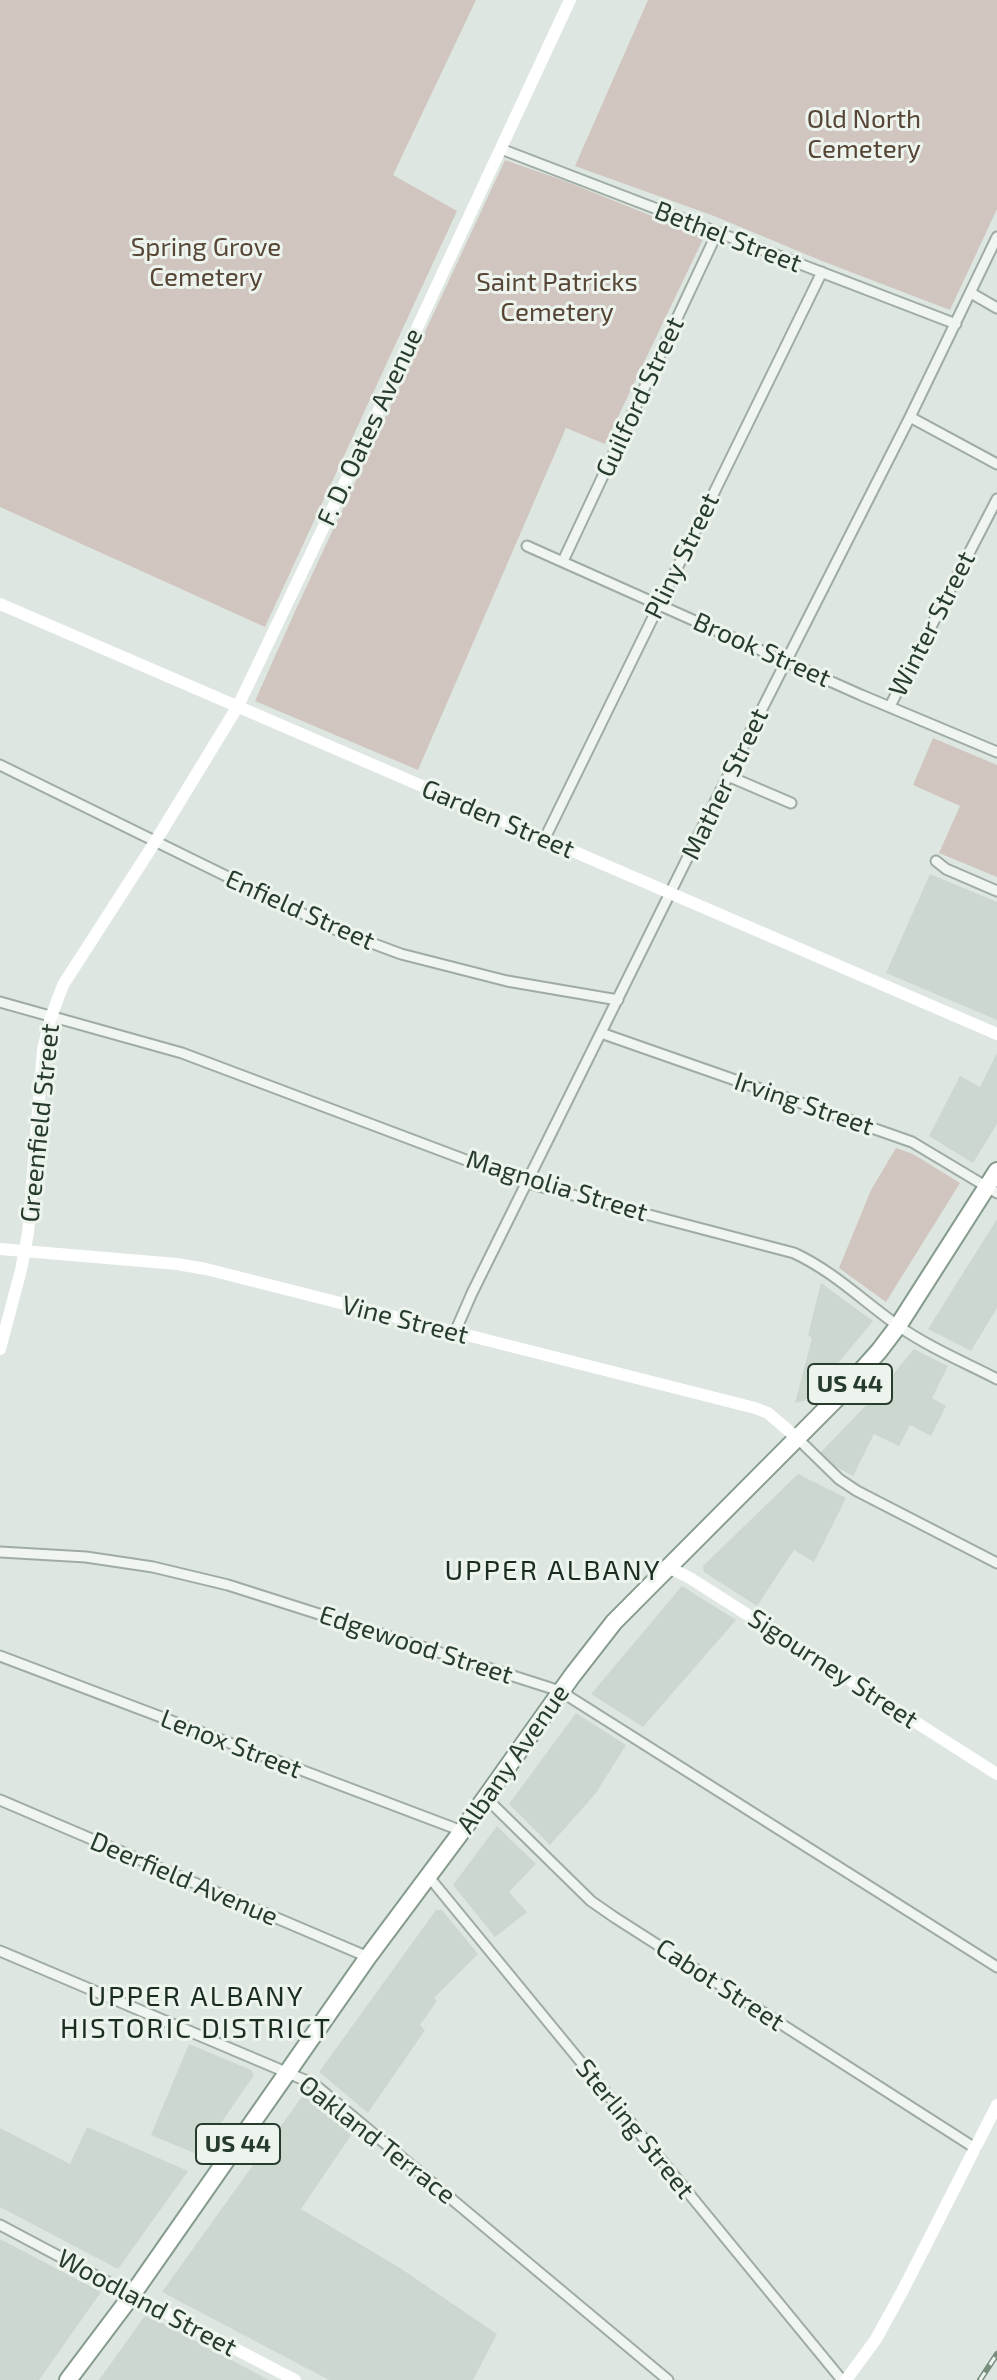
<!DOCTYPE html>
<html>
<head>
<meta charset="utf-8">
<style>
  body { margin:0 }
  canvas { display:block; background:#dde6e0 }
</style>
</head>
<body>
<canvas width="997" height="2380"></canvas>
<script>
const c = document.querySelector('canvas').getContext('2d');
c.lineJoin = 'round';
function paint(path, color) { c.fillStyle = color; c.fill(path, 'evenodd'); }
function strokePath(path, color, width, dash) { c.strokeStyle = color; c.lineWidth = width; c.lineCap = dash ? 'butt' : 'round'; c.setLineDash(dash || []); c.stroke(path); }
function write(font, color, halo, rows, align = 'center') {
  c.font = font + ' "Exo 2",sans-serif'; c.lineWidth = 6; c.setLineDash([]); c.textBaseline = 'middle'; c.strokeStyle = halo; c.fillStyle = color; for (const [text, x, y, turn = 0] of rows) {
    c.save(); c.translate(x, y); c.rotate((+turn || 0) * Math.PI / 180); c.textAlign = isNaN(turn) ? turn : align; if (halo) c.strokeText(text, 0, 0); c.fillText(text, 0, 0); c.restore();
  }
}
const built = new Path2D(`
  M930 874 997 902V1020L886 973Z
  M997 1053V1124L973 1163 929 1136 960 1076 980 1087Z
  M997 1219V1308L971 1351 928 1329Z
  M821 1283 873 1321 819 1386 804 1401 795 1403 812 1338 808 1335Z
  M914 1349 948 1366 932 1398 946 1406 931 1436 910 1425 899 1446 874 1434 853 1476 821 1459 820 1453 875 1396Z
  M798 1474 846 1498 814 1562 794 1550 757 1606 704 1572 703 1566Z
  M682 1586 736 1620 643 1727 591 1694Z
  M576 1713 626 1745 596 1793 550 1845 509 1804Z
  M497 1826 536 1864 509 1892 527 1912 495 1937 453 1885Z
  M436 1910H442L478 1954 434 1998 437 2001 420 2025 425 2030 368 2113 319 2072Z
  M189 2044 251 2070 254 2075 199 2155 151 2135Z
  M306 2091 354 2131 301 2209 400 2268 497 2334 473 2380H329L162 2292Z
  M87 2127 188 2171 118 2269 0 2207V2128L70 2164Z
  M0 2239 101 2292 39 2380H0Z
  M149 2316 267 2379 269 2380H99L144 2317Z`);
const green = new Path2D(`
  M0 0H476L393 175 457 211 265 627 0 507Z
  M648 0H997V209L950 310 822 261 714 216 575 166Z
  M505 160 565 181 704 237 605 444 566 428 418 770 255 701 297 607Z
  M933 738 997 765V877L939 853 960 806 913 785Z
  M896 1148 913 1154 960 1183 886 1302 839 1268 871 1190Z`);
const street = new Path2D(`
  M501 149 956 324
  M971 293 997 308
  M910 417 997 464
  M527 546 861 695 997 752
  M563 561 717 233
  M890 706 997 499
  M0 765 334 929 401 954 507 981 618 1000
  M728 776 791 803
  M544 840 822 272
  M936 861 946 869 997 891
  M0 1002 182 1053 527 1183 794 1253C833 1271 863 1301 897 1325 928 1347 964 1362 997 1379
  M601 1033 912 1142 997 1193
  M455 1332 472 1293 728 776 910 417 997 237
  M796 1437 839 1479 857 1491 997 1563
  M0 1552 86 1557 153 1567 228 1585 560 1691 997 1967
  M0 1656 462 1831
  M485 1797 591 1901 614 1917 975 2148
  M0 1800 368 1957
  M429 1877 842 2380
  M0 1951 314 2084 668 2380
  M0 2225 132 2295`);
const secondary = new Path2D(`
  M0 604 997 1034
  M0 1249 177 1264 206 1269 755 1408 768 1413 796 1437
  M0 1349 21 1270 28 1233 43 1050 51 1017 63 985 155 842 238 706 349 474 570 0
  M668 1567 690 1578 997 1774
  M132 2295 295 2380
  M846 2380 876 2339 903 2290 997 2105`);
const highway = new Path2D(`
  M68 2380 132 2295 368 1957 462 1831 572 1676 614 1622 837 1398 879 1351 898 1326 997 1171`);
const rail = new Path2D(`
  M980 2380 997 2354`);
const shields = [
  [850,1384,84],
  [238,2144,84]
];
const shieldNames = [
  ["US 44",850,1384],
  ["US 44",238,2144]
];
const parkNames = [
  ["Old North",864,119],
  ["Cemetery",864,149],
  ["Spring Grove",206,247],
  ["Cemetery",206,277],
  ["Saint Patricks",557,282],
  ["Cemetery",557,312]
];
const streetNames = [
  ["Bethel Street",728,237,21],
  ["Guilford Street",640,397,-65],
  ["F. D. Oates Avenue",370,427,-65],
  ["Pliny Street",682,556,-64],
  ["Winter Street",932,624,-63],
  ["Brook Street",762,650,24],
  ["Mather Street",725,784,-64],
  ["Garden Street",498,819,23],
  ["Enfield Street",300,910,24],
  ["Irving Street",804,1104,19],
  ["Greenfield Street",40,1123,-84],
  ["Magnolia Street",557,1186,17],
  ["Vine Street",405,1320,14],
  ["Edgewood Street",416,1645,18],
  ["Sigourney Street",833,1669,33],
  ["Lenox Street",231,1744,21],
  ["Albany Avenue",513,1759,-55],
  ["Deerfield Avenue",184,1879,23],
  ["Cabot Street",720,1985,33],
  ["Sterling Street",635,2129,51],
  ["Oakland Terrace",377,2140,38],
  ["Woodland Street",147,2303,28]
];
const neighbourhoodNames = [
  ["UPPER ALBANY",553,1571],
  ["UPPER ALBANY",196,1997],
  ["HISTORIC DISTRICT",196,2029]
];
paint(built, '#ccd8cf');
paint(green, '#d0c6bf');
strokePath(street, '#9faca3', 13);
strokePath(highway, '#869c8c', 20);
strokePath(street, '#f0f5f1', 9);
strokePath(secondary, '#fff', 12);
strokePath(highway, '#fff', 16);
strokePath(rail, '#788f7e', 6);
strokePath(rail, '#edf4ee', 3, [9]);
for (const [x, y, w] of shields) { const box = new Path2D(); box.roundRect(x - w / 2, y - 20, w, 40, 6); c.fillStyle = '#edf4ee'; c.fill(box); strokePath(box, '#283c2e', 2); }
write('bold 24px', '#283c2e', null, shieldNames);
write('26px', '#574536', '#edf4ee', parkNames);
write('26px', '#283c2e', '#edf4ee', streetNames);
c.letterSpacing = '2px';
write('28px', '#1a2d20', '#edf4ee', neighbourhoodNames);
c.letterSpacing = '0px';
</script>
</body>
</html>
